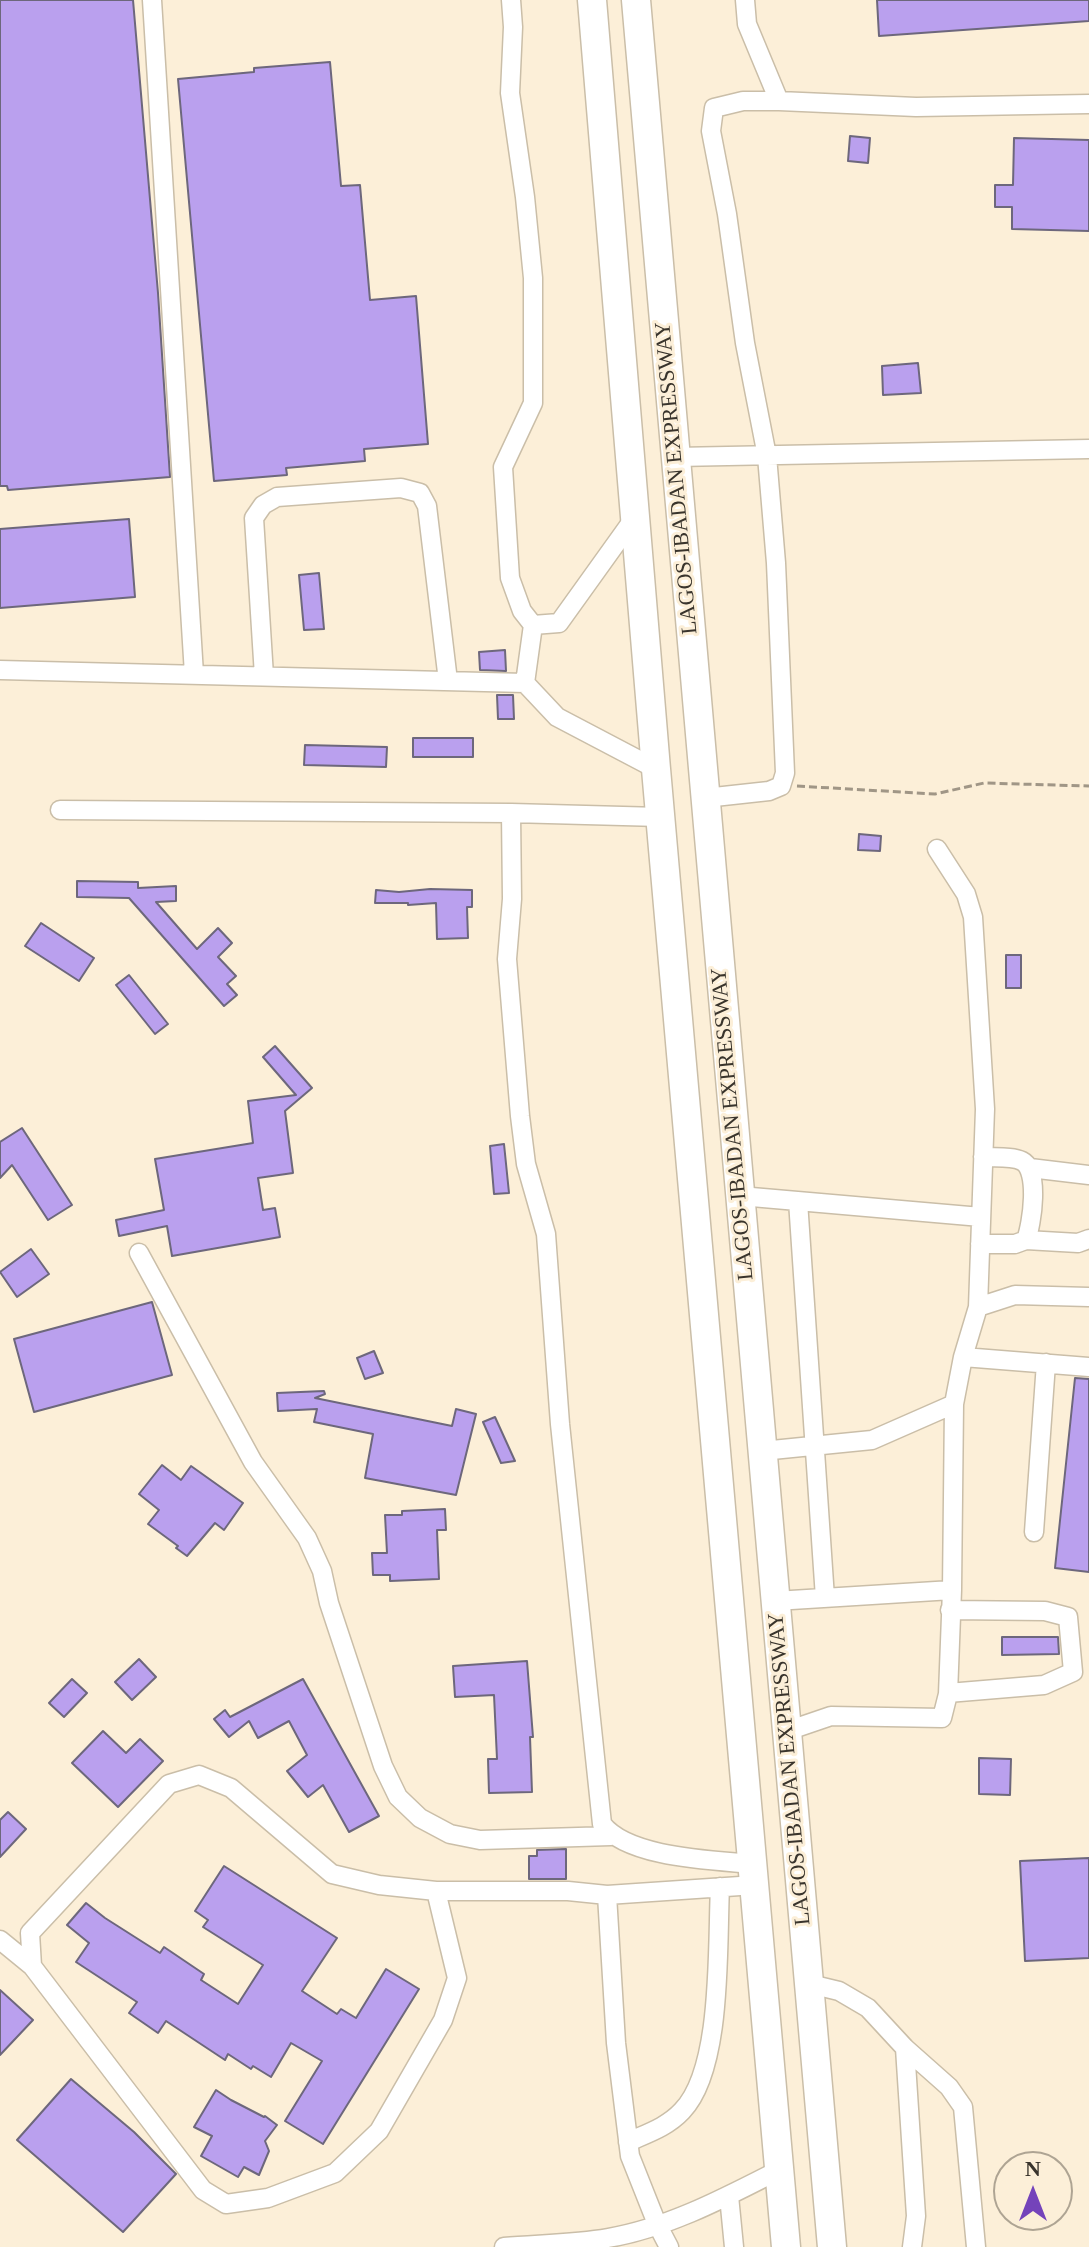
<!DOCTYPE html>
<html>
<head>
<meta charset="utf-8">
<style>
  body { margin:0 }
  #map { position:relative; width:1089px; height:2247px; overflow:hidden; background:#fcefd8; font-family:"Times New Roman",serif }
  canvas { display:block }
  .north { position:absolute; left:993px; top:2151px; width:80px; height:80px; box-sizing:border-box; background:#fcefd8; border:2px solid #aea493; border-radius:50%; rotate:0deg; font-size:22px; font-weight:700; line-height:32px; text-align:center; color:#39342c }
  .north::after { content:''; display:block; margin:auto; width:28px; height:36px; background:#7443ba; clip-path:polygon(50% 0,100% 100%,50% 72%,0 100%) }
</style>
</head>
<body>
<div id="map">
<canvas width="1089" height="2247"></canvas>
<div class="north">N</div>
</div>
<script>
const c = document.querySelector('canvas').getContext('2d');
c.lineJoin = 'round';
function paint(path, color) { c.fillStyle = color; c.fill(path, 'evenodd'); }
function strokePath(path, color, width, dash) { c.strokeStyle = color; c.lineWidth = width; c.lineCap = dash ? 'butt' : 'round'; c.setLineDash(dash || []); c.stroke(path); }
function write(font, color, halo, rows, align = 'center') {
  c.font = font + ' "Times New Roman",serif'; c.lineWidth = 6; c.setLineDash([]); c.textBaseline = 'middle'; c.strokeStyle = halo; c.fillStyle = color; for (const [text, x, y, turn = 0] of rows) {
    c.save(); c.translate(x, y); c.rotate((+turn || 0) * Math.PI / 180); c.textAlign = isNaN(turn) ? turn : align; if (halo) c.strokeText(text, 0, 0); c.fillText(text, 0, 0); c.restore();
  }
}
const building = new Path2D(`
  M0 0H133L158 293 170 477 8 490 7 486H0Z
  M877 0H1089V21L879 36Z
  M330 62 341 186 360 185 370 300 416 296 428 444 364 449 365 461 286 468 287 475 214 481 178 79 254 72V68Z
  M850 136 870 138 868 163 848 161Z
  M1014 138 1089 140V231L1012 229V207H995V185H1013Z
  M918 363 921 393 883 395 882 366Z
  M129 519 135 597 0 608V529Z
  M319 573 324 629 304 630 299 575Z
  M505 650 506 671 480 670 479 652Z
  M497 695H513L514 719H498Z
  M413 738H473V757H413Z
  M305 745 387 747 386 767 304 765Z
  M859 834 881 836 880 851 858 850Z
  M77 881 138 882V888L176 886V901L156 902 197 949 218 928 232 943 218 957 236 976 227 984 237 995 224 1006 129 898 77 897Z
  M430 889 472 890V907H467L468 938 437 939 436 903 408 905V903H375L376 890 399 892Z
  M41 923 94 958 79 981 25 946Z
  M1006 955H1021V988H1006Z
  M129 975 168 1024 155 1034 116 985Z
  M275 1046 312 1088 285 1111 293 1173 258 1178 263 1210 275 1208 280 1237 172 1256 167 1226 119 1236 116 1220 164 1210 155 1159 253 1143 248 1101 296 1095 263 1057Z
  M22 1128 72 1205 48 1220 12 1165 0 1178V1142Z
  M504 1144 509 1193 494 1194 490 1146Z
  M31 1249 49 1274 17 1297 0 1272Z
  M152 1302 172 1375 34 1412 14 1339Z
  M374 1351 383 1373 365 1379 357 1358Z
  M1075 1378 1089 1379V1572L1055 1568Z
  M324 1391 325 1394 315 1398 452 1426 456 1409 476 1414 456 1495 365 1478 373 1434 314 1422 317 1409 278 1411 277 1393Z
  M495 1417 515 1461 501 1463 483 1422Z
  M162 1465 181 1480 191 1466 243 1503 224 1530 215 1523 187 1556 176 1548 178 1546 148 1524 159 1510 139 1494Z
  M445 1509 446 1530H437L439 1579 390 1581V1575H373L372 1553H387L385 1515H402V1511Z
  M1002 1637H1058L1059 1654 1002 1655Z
  M139 1659 156 1677 132 1700 115 1682Z
  M527 1661 533 1737H530L532 1792 489 1793 488 1759H497L494 1695 455 1697 453 1666Z
  M72 1679 87 1693 64 1717 49 1703Z
  M303 1679 379 1816 349 1832 323 1785 308 1797 287 1771 307 1755 289 1721 258 1738 249 1721 229 1737 214 1719 225 1710 230 1717Z
  M103 1731 126 1753 140 1739 163 1761 118 1807 72 1763Z
  M979 1758 1011 1759 1010 1795 979 1794Z
  M8 1812 26 1829 0 1857V1820Z
  M566 1849V1879H529V1856H537V1850Z
  M1089 1858V1958L1025 1961 1020 1861Z
  M224 1866 337 1938 302 1991 337 2014 341 2009 356 2018 386 1969 419 1989 323 2144 285 2121 322 2061 291 2043 271 2077 253 2066 251 2069 228 2054 225 2060 166 2021 158 2033 129 2013 137 2002 76 1962 89 1943 67 1925 86 1903 105 1918 160 1953 164 1947 204 1974 201 1980 238 2004 263 1965 203 1927 208 1920 195 1911Z
  M0 1990 33 2020 0 2055Z
  M71 2079 134 2132 176 2174 123 2232 17 2140Z
  M216 2090 231 2100 264 2117 265 2116 277 2125 265 2141 269 2151 259 2175 244 2167 238 2177 201 2156 212 2136 194 2127Z`);
const path = new Path2D(`
  M797 786 935 794 984 783 1089 786`);
const minor = new Path2D(`
  M152 0 194 674
  M511 0 513 27 510 93 525 197 533 278V403L503 467 510 578 522 611 533 625
  M745 0 747 24 779 101 916 107 1089 104
  M676 457 1089 449
  M0 670 525 683 557 717 656 769
  M264 676 254 518 263 505 277 497 401 488 420 493 427 506 448 681
  M525 683 533 625 559 623 635 517
  M705 798 769 791 781 786 785 773 776 563 767 456 745 343 727 214 711 131 714 108 743 101H779
  M60 810 511 813
  M660 817 511 813 512 899 507 959 520 1116 526 1164 546 1234 560 1424 602 1824C628 1858 712 1860 753 1864
  M937 849 966 894 973 917 985 1109 978 1307
  M1030 1168 1089 1175
  M740 1196 981 1217
  M798 1201 825 1598
  M1026 1240 1078 1243 1089 1239
  M980 1244H1015L1026 1240C1032 1224 1040 1170 1022 1161 1012 1156 994 1158 983 1157
  M139 1253 253 1462 307 1538 322 1571 329 1603 383 1766 398 1797 420 1818 450 1834 480 1840 611 1836
  M963 1357 1089 1367
  M762 1451 872 1440 954 1404
  M1034 1532 1046 1363
  M775 1601 952 1590
  M948 1693 1044 1685 1073 1672 1068 1617 1045 1611 950 1610
  M787 1731 831 1716 942 1718 948 1694 952 1590 954 1404 963 1357 978 1307 1015 1295 1089 1297
  M607 1895 616 2043 630 2156 657 2224 669 2247
  M0 1940 32 1966 203 2190 226 2204 268 2198 335 2173 379 2131 443 2020 457 1978 436 1891
  M32 1966 30 1933 169 1784 199 1775 231 1788 332 1874 379 1885 436 1891H568L607 1895 755 1885
  M810 1984 839 1991 868 2008 905 2048 949 2087 963 2107 976 2247
  M905 2048 916 2216 912 2247
  M628 2142C648 2133 667 2127 682 2111 723 2069 717 1945 720 1887
  M729 2196 734 2247
  M504 2247C538 2244 574 2244 608 2238 668 2228 726 2197 779 2170`);
const highway = new Path2D(`
  M592 0 656 769 786 2247
  M636 0 832 2247`);
const streetNames = [
  ["LAGOS-IBADAN EXPRESSWAY",677,478,-95],
  ["LAGOS-IBADAN EXPRESSWAY",733,1124,-95],
  ["LAGOS-IBADAN EXPRESSWAY",790,1769,-95]
];
paint(building, '#baa0ee');
strokePath(building, '#6d677c', 2);
strokePath(minor, '#cabea8', 21);
strokePath(highway, '#cabea8', 31);
strokePath(path, '#a09686', 3, [8, 4]);
strokePath(minor, '#fff', 18);
strokePath(highway, '#fff', 28);
write('22px', '#39342c', '#fcefd8', streetNames);
</script>
</body>
</html>
